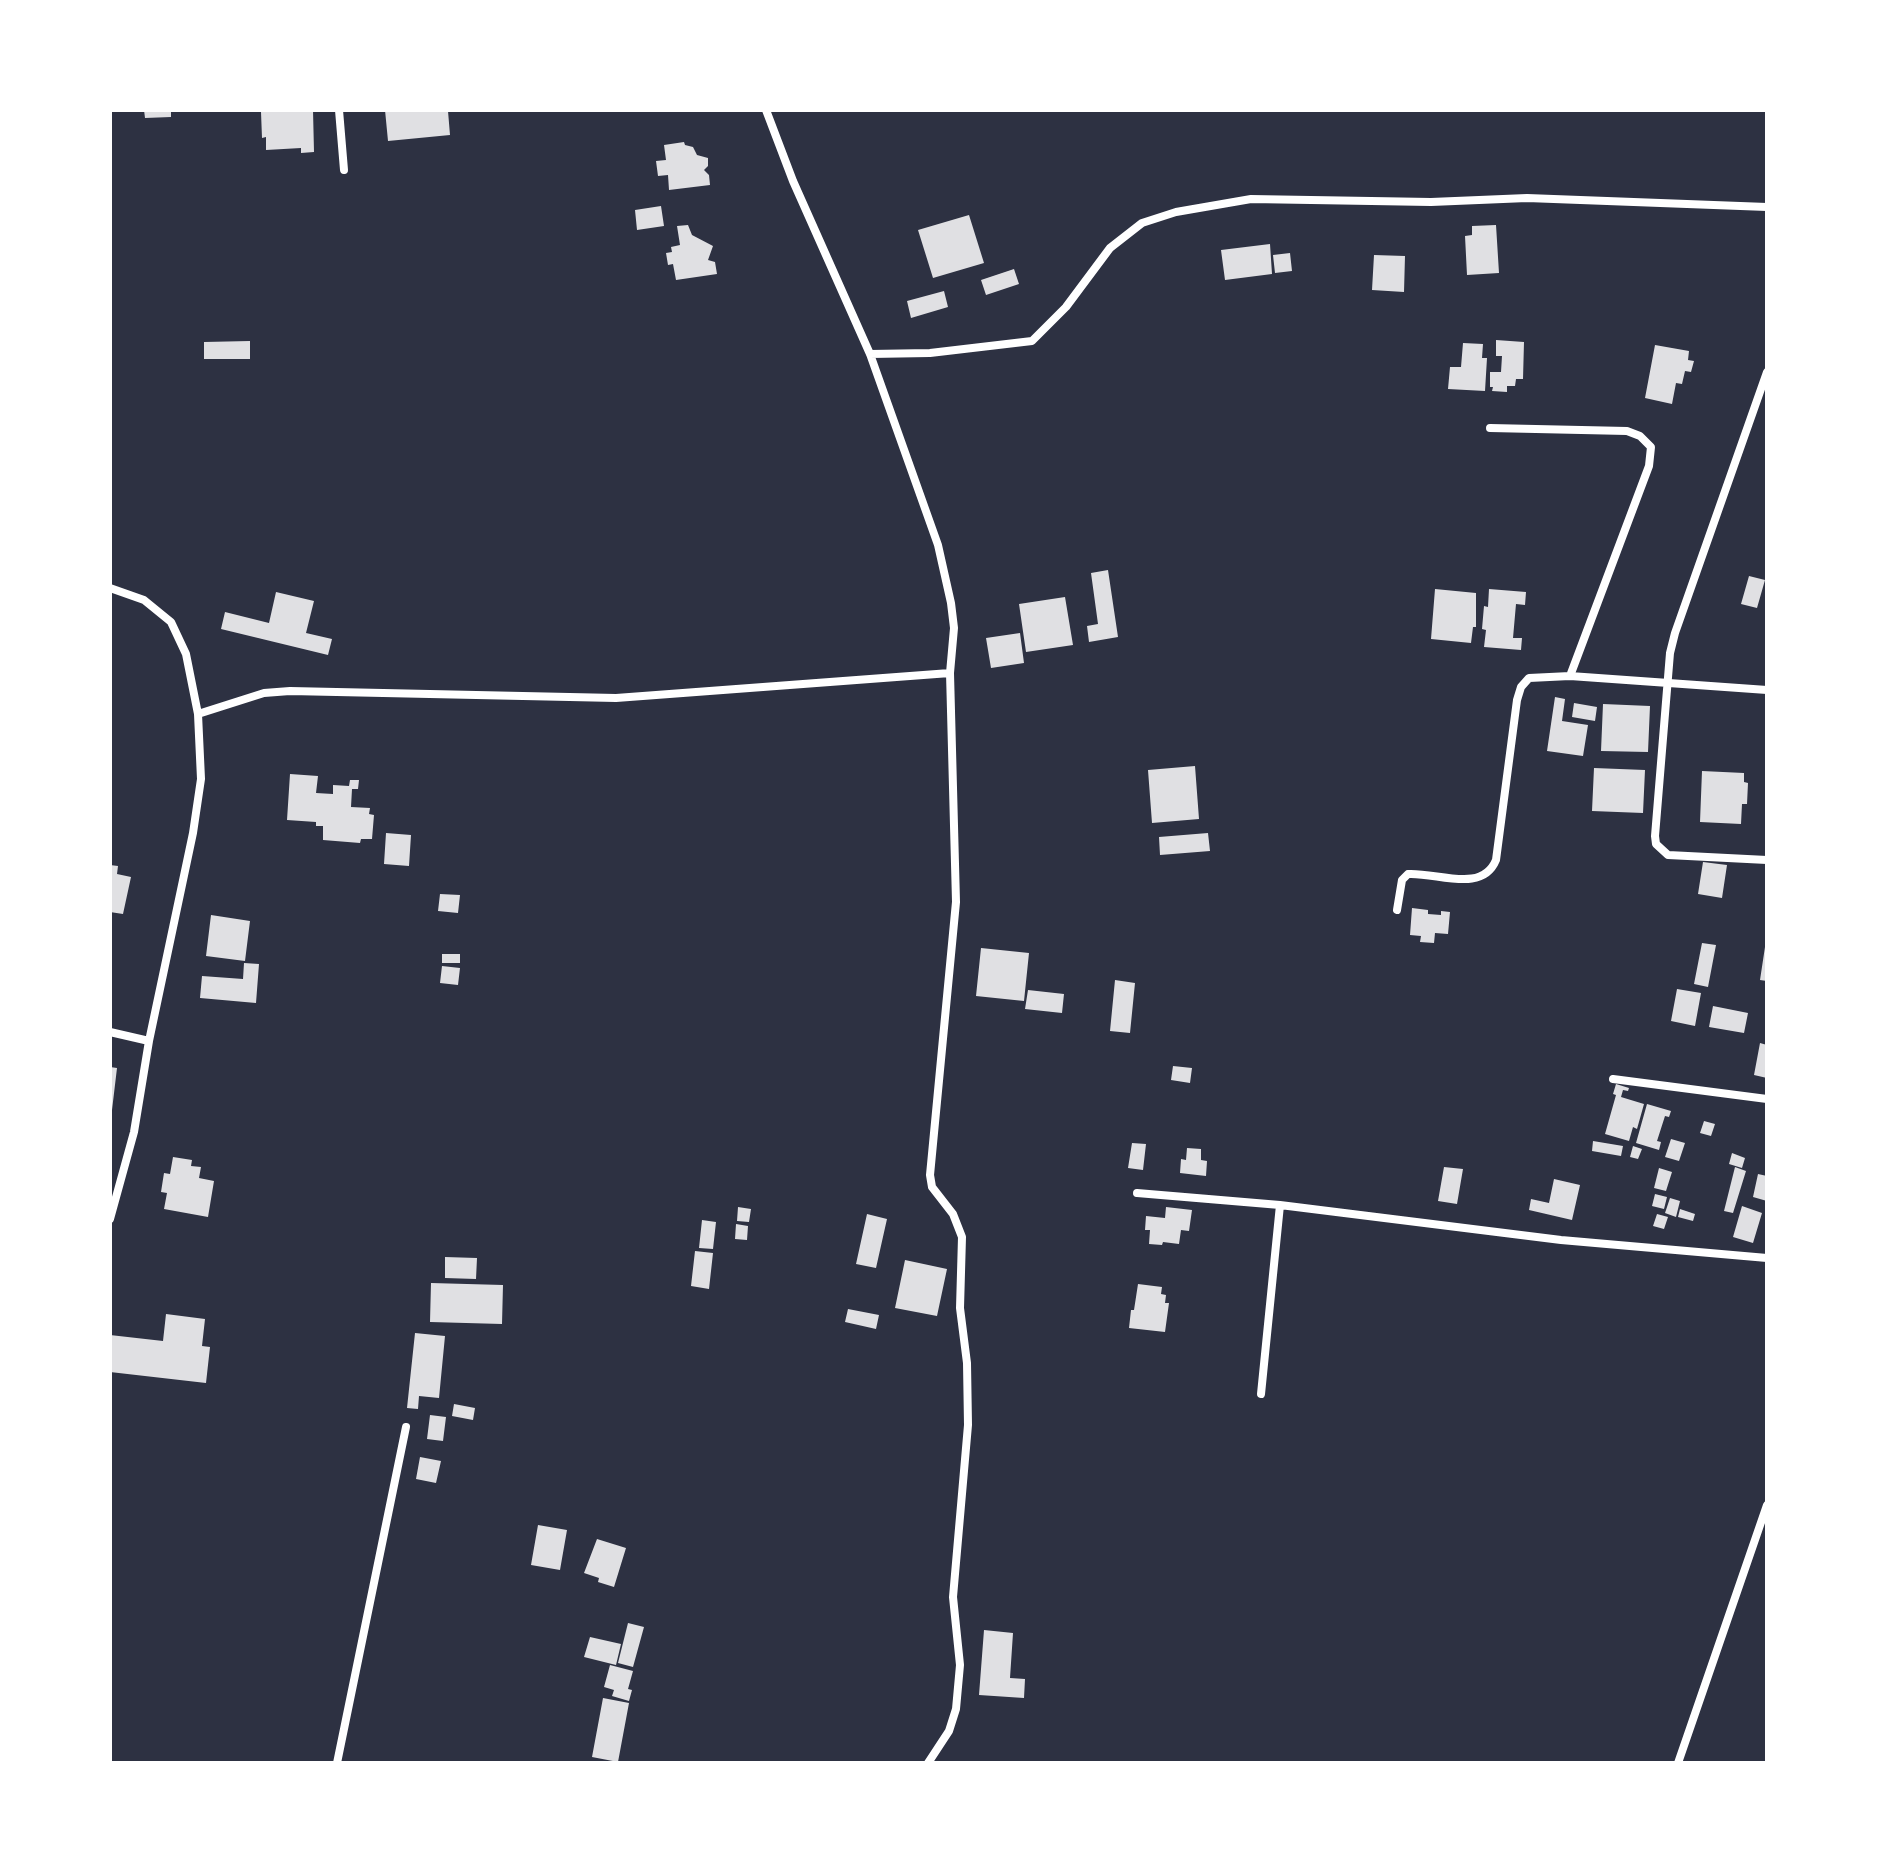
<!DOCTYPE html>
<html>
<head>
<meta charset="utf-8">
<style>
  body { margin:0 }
  #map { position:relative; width:1877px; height:1873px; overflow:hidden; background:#2d3142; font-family:"Work Sans",sans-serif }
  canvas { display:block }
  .frame { position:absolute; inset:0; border:112px solid #fff; pointer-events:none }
</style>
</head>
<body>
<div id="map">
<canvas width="1877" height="1873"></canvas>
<div class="frame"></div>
</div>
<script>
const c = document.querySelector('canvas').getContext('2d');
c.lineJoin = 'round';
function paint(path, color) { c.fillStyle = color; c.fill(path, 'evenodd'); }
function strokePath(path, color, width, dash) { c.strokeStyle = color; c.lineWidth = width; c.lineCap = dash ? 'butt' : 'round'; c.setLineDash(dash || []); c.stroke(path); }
const building = new Path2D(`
  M144 110H171V117L145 118Z
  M313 110 314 152 301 153V148L266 150V137L262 138 261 112Z
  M385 110 448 111 450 135 388 141Z
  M684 142 685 145 693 147 697 155 708 158V166L704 170 709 175 710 185 669 190 668 175 658 176 656 161 666 160 664 145Z
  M661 206 664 226 637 230 635 210Z
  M969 215 984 263 933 278 918 230Z
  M688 225 692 235 713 246 708 260 715 262 717 274 676 280 673 264 668 265 666 253 672 252 671 247 680 245 677 226Z
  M1496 225 1499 273 1467 275 1465 236 1472 235V226Z
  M1270 244 1272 274 1225 280 1221 250Z
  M1290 253 1292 271 1275 273 1273 255Z
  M1374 255 1405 256 1404 292 1372 290Z
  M1014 269 1019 284 986 295 981 280Z
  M944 291 948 307 911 318 907 301Z
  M1496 340 1524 342 1523 379H1516L1515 386H1507V392L1492 391 1493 387H1490V372H1501L1502 356H1496Z
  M250 341V359H204V342Z
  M1463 343 1483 344 1482 358H1487L1485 391 1448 389 1450 367H1461Z
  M1655 345 1689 351 1688 360 1694 361 1691 372 1685 371 1682 384 1676 383 1672 404 1645 398Z
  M1108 570 1118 637 1089 642 1087 626 1098 624 1091 573Z
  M1749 576 1765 580 1757 608 1741 604Z
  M1435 589 1476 593V627H1473L1471 643 1431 639Z
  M1489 589 1526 592 1525 605 1516 604 1513 638H1522L1521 650 1484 647 1486 630 1482 629 1484 606 1488 607Z
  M276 592 314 601 306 633 332 639 328 655 221 629 225 612 269 623Z
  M1065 597 1073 645 1026 652 1019 604Z
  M1020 633 1024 663 991 668 986 638Z
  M1555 697 1565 699 1562 721 1588 725 1583 756 1547 751Z
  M1574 703 1597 707 1595 721 1572 717Z
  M1603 704 1650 706 1648 752 1601 751Z
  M1195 766 1199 819 1152 823 1148 770Z
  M1594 768 1645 770 1643 813 1592 811Z
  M1702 771 1744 773V782L1748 783 1747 804H1742L1741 824 1700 822Z
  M290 774 318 776 316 793 333 794V785L349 786 350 780H359L358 789H352L351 807 370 808 369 814 374 815 372 839H361L360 843 323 840V826H316V822L287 820Z
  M386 833 411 835 409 866 384 864Z
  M1208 833 1210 851 1160 855 1159 837Z
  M1703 862 1727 865 1722 898 1698 894Z
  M110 865 118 866 117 874 131 877 123 914 110 912Z
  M440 894 460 895 458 913 438 911Z
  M1412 908 1428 910V914L1441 915V911L1450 912 1448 934 1435 933 1434 943 1420 942 1421 936 1410 935Z
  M211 915 250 921 245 961 206 956Z
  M1702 943 1716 945 1708 987 1694 984Z
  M1765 947H1767V981L1760 980Z
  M981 948 1029 953 1024 1001 976 996Z
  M442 954H460V963H442Z
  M244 963 259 964 256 1003 200 998 202 976 243 979Z
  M442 966 460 968 458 985 440 983Z
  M1115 980 1135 983 1130 1033 1110 1031Z
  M1677 989 1701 993 1695 1026 1671 1021Z
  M1028 990 1064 994 1062 1013 1025 1009Z
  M1713 1006 1748 1013 1744 1033 1709 1027Z
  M1760 1043 1767 1045V1078L1754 1075Z
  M1173 1066 1192 1068 1190 1083 1171 1080Z
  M110 1067 117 1068 112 1110H110Z
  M1616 1084 1629 1088 1628 1091 1623 1090 1621 1097 1644 1104 1637 1129 1633 1127 1629 1141 1605 1134 1616 1095 1613 1094Z
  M1647 1104 1671 1111 1669 1117 1665 1116 1657 1141 1661 1142 1659 1150 1636 1143Z
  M1704 1121 1715 1124 1711 1136 1700 1133Z
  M1671 1139 1685 1143 1679 1161 1665 1157Z
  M1593 1141 1623 1146 1621 1156 1592 1151Z
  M1132 1143 1146 1144 1143 1170 1128 1168Z
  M1633 1146 1642 1149 1638 1159 1630 1157Z
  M1187 1148 1201 1149V1160L1207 1161 1206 1176 1180 1173 1181 1159 1186 1160Z
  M1732 1153 1745 1158 1742 1168 1729 1164Z
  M173 1157 192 1160 191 1166 201 1167 199 1178 214 1181 208 1217 164 1209 167 1193 161 1192 164 1173 170 1174Z
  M1444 1167 1463 1169 1457 1204 1438 1201Z
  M1735 1167 1746 1171 1733 1213 1724 1211Z
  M1659 1168 1672 1172 1666 1191 1654 1188Z
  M1758 1174 1767 1176V1201L1753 1197Z
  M1554 1179 1580 1185 1572 1220 1529 1210 1531 1199 1549 1203Z
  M1655 1194 1667 1197 1664 1209 1652 1206Z
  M1670 1198 1680 1201 1676 1217 1665 1213Z
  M1742 1206 1762 1213 1753 1243 1733 1237Z
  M738 1207 751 1209 749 1222 737 1221Z
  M1166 1207 1192 1210 1189 1231 1181 1230 1179 1244 1163 1242 1162 1245 1149 1244 1150 1230H1145L1146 1216 1165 1218Z
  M1680 1209 1695 1214 1693 1221 1678 1217Z
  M867 1214 887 1219 876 1268 856 1264Z
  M1657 1214 1668 1217 1664 1229 1653 1226Z
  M702 1220 716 1222 713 1249 699 1248Z
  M736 1224 748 1226 747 1240 735 1239Z
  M695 1251 713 1253 709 1289 691 1286Z
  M445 1257 477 1258 476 1279 445 1278Z
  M905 1260 947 1269 937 1316 895 1308Z
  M431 1283 503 1285 502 1324 430 1322Z
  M1138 1284 1162 1287 1161 1294 1166 1295 1165 1303H1169L1165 1332 1129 1328 1131 1310H1134Z
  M848 1309 879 1315 876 1329 845 1322Z
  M166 1314 205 1319 202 1346 210 1347 206 1383 110 1372V1335L163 1341Z
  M415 1333 445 1336 439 1398 419 1396 418 1409 407 1408Z
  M454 1404 475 1408 473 1420 452 1416Z
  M430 1415 446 1417 443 1441 427 1439Z
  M420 1457 441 1461 436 1483 416 1479Z
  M538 1525 567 1530 560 1570 531 1565Z
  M597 1539 626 1548 614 1587 598 1582 599 1578 584 1573Z
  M628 1623 644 1627 633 1667 618 1663Z
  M984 1630 1013 1633 1010 1678 1025 1679 1024 1698 979 1695Z
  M590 1637 621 1644 616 1665 584 1657Z
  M610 1665 633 1671 628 1689 632 1690 629 1701 612 1696 614 1690 604 1687Z
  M603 1698 629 1703 618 1762 592 1757Z`);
const minor = new Path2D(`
  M339 110 344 170
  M766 110 793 181 870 354 938 545 951 603 954 628 950 673 956 902 930 1175 932 1187 953 1214 962 1237 960 1308 967 1363 968 1425 953 1597 960 1665 956 1709 949 1731 928 1763
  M870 354 930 353 1032 341 1066 307 1110 248 1142 223 1176 212 1251 199 1431 202 1527 198 1767 207
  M1767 372 1675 633 1670 653 1655 836 1656 844 1668 855 1767 860
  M1490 428 1627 431 1640 436 1651 447 1649 466 1570 676
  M110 588 144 600 171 622 186 654 198 714 201 779 193 833 149 1041 134 1132 110 1219
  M198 714 264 693 290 691 616 698 950 673
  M1397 910 1402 880 1408 874C1437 872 1482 894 1496 860L1517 700 1521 687 1529 678 1570 676 1767 690
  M110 1032 149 1041
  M1613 1079 1767 1099
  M1137 1193 1280 1205 1561 1240 1767 1258
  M1261 1394 1280 1205
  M337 1763 406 1427
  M1678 1763 1767 1505`);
paint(building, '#e0e0e3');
strokePath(minor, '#fff', 8);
</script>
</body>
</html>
